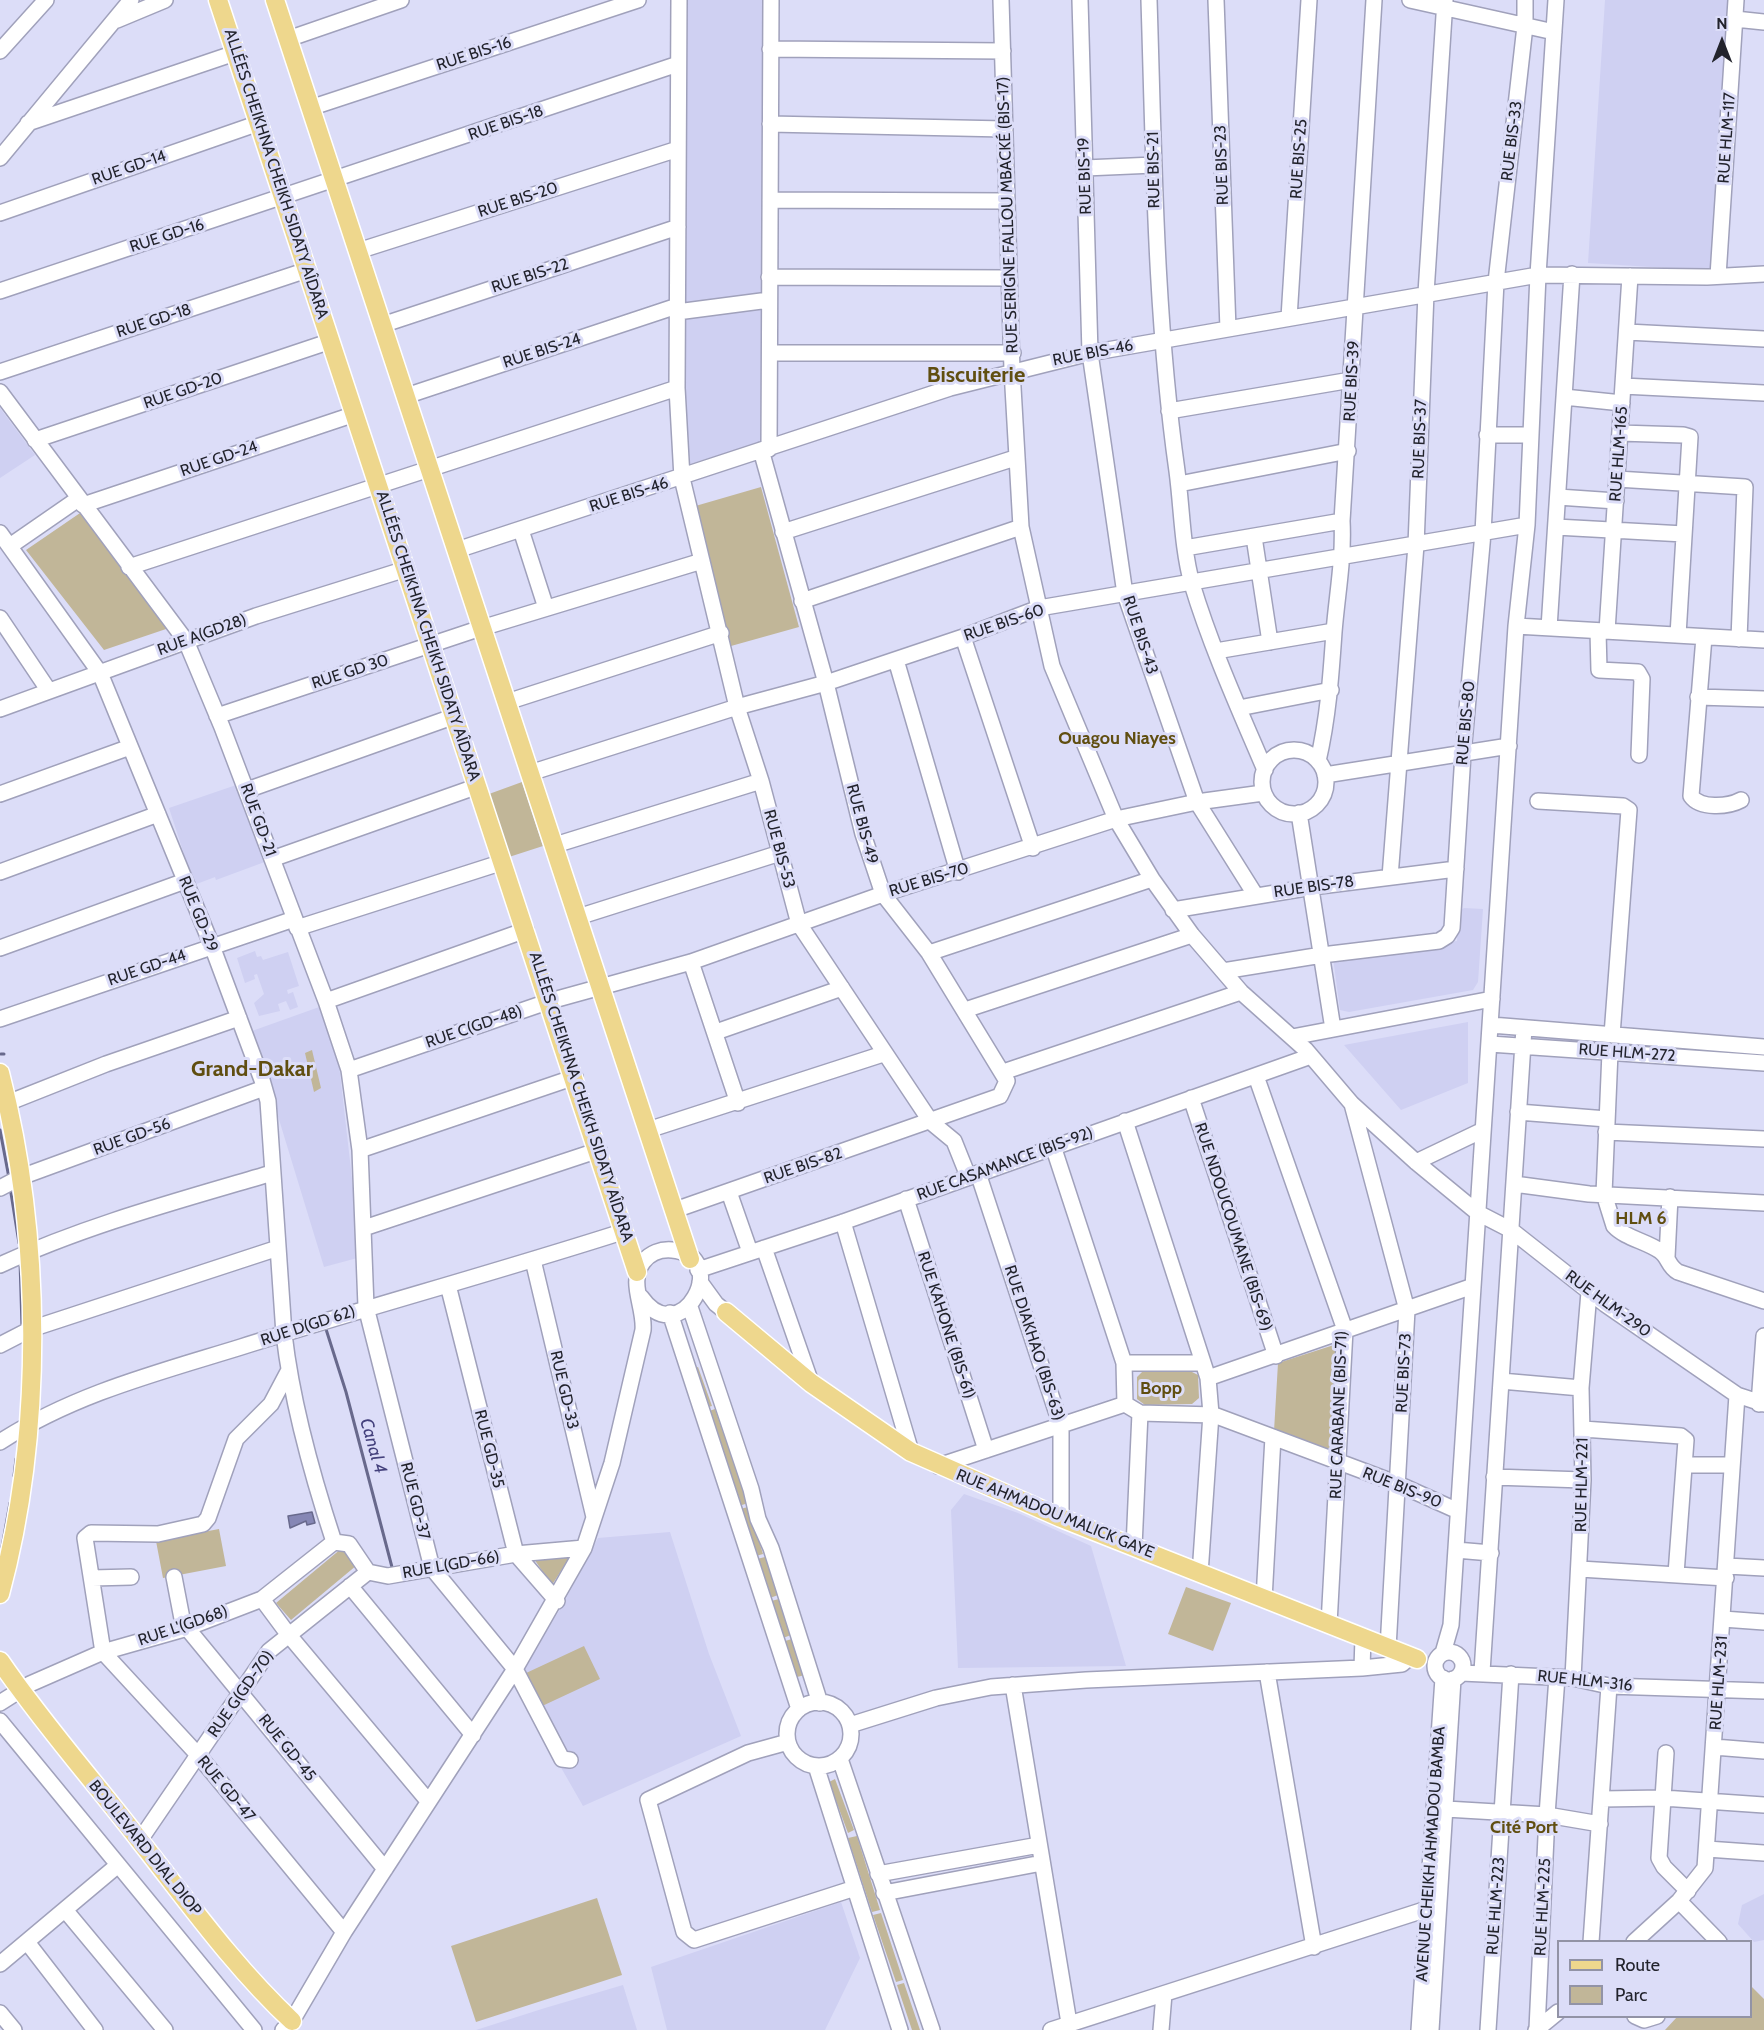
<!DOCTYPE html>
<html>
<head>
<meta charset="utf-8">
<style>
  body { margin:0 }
  #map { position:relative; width:1764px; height:2030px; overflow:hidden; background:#dcddf8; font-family:Cabin,sans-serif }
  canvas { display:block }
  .legend { position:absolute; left:1557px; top:1940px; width:195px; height:78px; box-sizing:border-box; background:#dcddf8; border:2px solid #9293a6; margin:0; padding:8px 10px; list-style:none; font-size:18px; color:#22232c }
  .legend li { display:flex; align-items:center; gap:12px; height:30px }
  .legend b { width:30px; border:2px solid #9293a6 }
  .north { position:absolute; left:1692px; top:12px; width:60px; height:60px; -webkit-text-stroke:4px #dcddf8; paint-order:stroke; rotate:0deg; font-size:16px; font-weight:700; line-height:24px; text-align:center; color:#22232c }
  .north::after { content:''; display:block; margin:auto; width:21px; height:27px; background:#22232c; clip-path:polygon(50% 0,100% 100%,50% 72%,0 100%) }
</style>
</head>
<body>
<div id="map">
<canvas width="1764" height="2030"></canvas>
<ul class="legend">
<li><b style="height:8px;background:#eed78d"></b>Route</li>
<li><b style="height:16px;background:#c1b698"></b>Parc</li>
</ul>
<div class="north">N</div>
</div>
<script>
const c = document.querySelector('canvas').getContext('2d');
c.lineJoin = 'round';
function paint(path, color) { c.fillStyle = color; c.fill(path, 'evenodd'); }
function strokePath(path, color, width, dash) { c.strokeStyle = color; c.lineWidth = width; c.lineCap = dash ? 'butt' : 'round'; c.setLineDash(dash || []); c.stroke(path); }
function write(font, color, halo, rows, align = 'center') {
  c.font = font + ' Cabin,sans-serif'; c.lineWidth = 6; c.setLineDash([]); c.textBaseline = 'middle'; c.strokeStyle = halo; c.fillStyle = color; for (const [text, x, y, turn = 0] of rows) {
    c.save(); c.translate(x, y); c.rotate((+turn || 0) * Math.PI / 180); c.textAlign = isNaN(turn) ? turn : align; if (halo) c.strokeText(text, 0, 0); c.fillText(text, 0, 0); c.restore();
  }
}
const built = new Path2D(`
  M685 0H765L766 292 683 303Z
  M1605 0H1732L1714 271 1588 263Z
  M765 306 763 442 686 465 685 315Z
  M0 408 35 455 0 478Z
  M242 783 270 860 216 880 215 877 194 885 169 808Z
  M1464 908 1483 909 1478 982 1473 990 1349 1012 1340 1010 1333 958 1457 941 1458 912Z
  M255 951 257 957 261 956 263 960 288 952 299 986 287 990 288 994 293 992 298 1007 290 1010 286 1001 278 1004 280 1011 259 1016 254 1003 264 994 257 974 254 975 255 979 245 983 237 958Z
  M322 1006 338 1056 361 1257 324 1267 252 1031Z
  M1468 1022V1083L1401 1110 1344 1045Z
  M1526 1031 1764 1050V1061L1525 1044Z
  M964 1494 1018 1513 1091 1546 1126 1666 958 1668 951 1510Z
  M670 1532 709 1654 741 1736 583 1806 512 1682 561 1608 598 1538Z
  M1764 1894V1940L1754 1942 1738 1924 1742 1905Z
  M841 1902 860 1958 825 2030H667L651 1967Z
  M623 1985 637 2030H476L545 2008Z`);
const green = new Path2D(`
  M761 487 799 627 731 646 692 507Z
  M83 511 169 628 104 650 26 550Z
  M522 782 543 846 509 857 489 794Z
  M312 1050 321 1088 314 1092 305 1053Z
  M1337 1344 1331 1455 1274 1431 1278 1363Z
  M698 1367 712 1406 705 1408 691 1369Z
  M1144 1370H1188L1198 1375 1199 1398 1192 1404 1145 1405 1137 1399V1377Z
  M715 1409 748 1503 739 1506 706 1412Z
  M748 1507 763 1554 756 1556 740 1509Z
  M219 1529 226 1566 163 1578 156 1541Z
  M342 1548 357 1565 291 1620 276 1603Z
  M563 1553 569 1558 552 1585 534 1559Z
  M765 1557 778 1595 770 1598 757 1559Z
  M1186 1587 1231 1603 1213 1651 1168 1634Z
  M779 1599 791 1635 783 1638 771 1601Z
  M792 1639 805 1675 797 1677 785 1641Z
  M584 1646 600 1679 540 1707 524 1674Z
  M835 1779 854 1830 848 1833 829 1782Z
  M857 1836 880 1910 872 1912 848 1838Z
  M597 1898 622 1975 476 2022 451 1946Z
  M881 1913 903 1980 896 1982 873 1915Z
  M904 1983 920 2030H912L897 1985Z
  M1751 1986 1764 1999V2030H1665L1677 2017 1750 2016Z`);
const water = new Path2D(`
  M312 1512 315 1523 307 1525 306 1521 290 1528 288 1516Z`);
const stream = new Path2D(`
  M1 1054H4
  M0 1130 9 1178
  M10 1187 19 1243
  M20 1261 22 1327
  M325 1326 346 1392 393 1571
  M14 1476 16 1459
  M2 1547 10 1503`);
const minor = new Path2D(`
  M679 0 677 388 682 478 737 707 761 781 799 924 931 1122 954 1141 968 1176
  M1001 0 1012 370 1021 527 1052 666 1116 819 1152 879 1192 935 1241 992 1306 1050 1352 1104 1416 1162 1478 1213 1511 1230 1605 1304 1737 1395 1764 1404
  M1080 0 1090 353 1125 594 1197 802 1256 896
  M1149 0C1154 157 1155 315 1177 471 1182 509 1182 547 1192 584 1211 647 1239 709 1265 770
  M1216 0 1228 329
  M1410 0 1554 32
  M1735 19 1764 22
  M117 20 165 0
  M288 39 401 0
  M770 49 1003 51
  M0 51 46 0
  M310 108 638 0
  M28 123 235 53
  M770 124 1005 129
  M0 158 131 0
  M1085 168 1154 165
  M770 200 1007 201
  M0 213 259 123
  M358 251 678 149
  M1718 276 1736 0
  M769 277 1009 278
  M0 291 678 64
  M677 312 769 300
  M1289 318 1309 0
  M382 325 678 227
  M1627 332 1764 339
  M770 353H1013
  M0 372 307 270
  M1623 386 1764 393
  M0 392 186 641 222 727 326 1001 349 1070 360 1150 366 1307 432 1568 515 1669 562 1759 570 1760
  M406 396 677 306
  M1564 397 1622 403
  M1169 411 1351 380
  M1620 433 1683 435 1690 437 1678 635
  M1487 435H1531
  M35 440 331 341
  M769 449 771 0
  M1617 479 1745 487 1739 639
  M1179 484 1348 451
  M1558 497 1616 501
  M83 505 355 414
  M1556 527 1684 534
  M521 530 546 608
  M783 532 1015 458
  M0 533 100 673 212 946 262 1080 268 1101 284 1334C292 1404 312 1475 334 1542
  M1254 537 1270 642
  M10 546 78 499
  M1185 548 1342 521
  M457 550 950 388 1090 353 1538 275 1707 277 1764 274
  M129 567 677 388
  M802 601 1021 527
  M0 618 49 691
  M1516 626 1764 640
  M1549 628 1572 274
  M1598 631 1599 670 1638 672 1642 679 1639 755
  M1607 631 1630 276
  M963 637 1033 848
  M1704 637 1691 796C1700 809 1728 807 1741 800
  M1216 651 1334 631
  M896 660 958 872
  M1698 697 1764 699
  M507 702 721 633
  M1239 708 1331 690
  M0 709 256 616 406 569
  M217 716 475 630 702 561
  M1262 782a32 32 0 1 1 64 0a32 32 0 1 1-64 0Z
  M1318 761C1328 718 1331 676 1334 632 1337 594 1344 559 1342 521L1374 0
  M530 773 737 707 826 683 963 637 1039 608 1527 525
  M1325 775 1509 746
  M247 790 455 716
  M0 794 130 747
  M1538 801 1623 806 1629 810 1612 1035
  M1299 813 1333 1029
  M555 845 761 781
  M272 859 478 786
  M0 872 158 814
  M1390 877 1416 545 1426 293 1445 0
  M1173 910 1312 887 1456 869
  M578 917 780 853
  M297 928 503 862
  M0 948 185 881
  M929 953 1152 879
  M691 962 738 1103
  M1223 971 1322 955 1439 941 1447 936 1452 928 1463 754 1483 533 1496 282 1525 26V0
  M326 1001 526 930
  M965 1010 1192 935
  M0 1019 294 919
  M1491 1025 1764 1047
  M716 1032 842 988
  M1292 1037 1492 999
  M1490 1044 1764 1063
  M1610 1052 1604 1194 1614 1226C1625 1238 1646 1241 1660 1251 1669 1257 1668 1267 1678 1272L1764 1301
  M349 1070 550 1001 691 962 883 894 1116 819 1197 802 1263 793
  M1003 1072 1241 992
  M1256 1076 1345 1330 1329 1624
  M1191 1098 1276 1356
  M1352 1104 1407 1310 1388 1648
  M0 1106 106 1064 239 1018
  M1518 1112 1607 1119
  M1125 1121 1208 1378 1211 1414 1200 1574
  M648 1130 883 1054
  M1606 1132 1764 1139
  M1053 1146 1124 1363 1125 1404 1140 1413 1214 1415 1398 1484 1458 1511
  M360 1150 575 1077
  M1416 1162 1483 1130
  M978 1173 1061 1426V1518
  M1514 1184 1589 1194 1764 1203
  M0 1188 21 1177 264 1088
  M729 1192 750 1252
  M906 1199 986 1450
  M675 1210 1000 1096 1007 1081 929 953 883 894 863 834 826 683 761 450
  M843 1222 911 1452
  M364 1228 599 1150
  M764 1248 811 1383
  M1667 1257 1670 1197
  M533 1260 594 1517
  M0 1265C86 1225 181 1200 272 1173
  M698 1270 843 1222 1311 1056
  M700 1282 716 1304 726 1312
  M448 1285 516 1554 557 1601
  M690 1307 751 1489 758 1519 771 1548 820 1703
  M670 1313 799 1709
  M0 1345 31 1329 278 1248
  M1124 1363H1203
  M289 1370 271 1404 236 1439 208 1518 203 1524 158 1534 91 1533 85 1538 103 1652 199 1756 344 1932
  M1208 1378 1473 1286
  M1501 1381 1581 1388
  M1759 1404 1764 1336
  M1583 1429 1681 1436 1686 1440 1676 1574
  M0 1442C74 1394 157 1373 241 1347 368 1307 497 1272 625 1231
  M1685 1465H1731
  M938 1466 1125 1404
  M1494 1477 1583 1480
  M334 1542 349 1544 368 1572 388 1576 516 1554 584 1548
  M1134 1547 1140 1413
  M1456 1550 1491 1553
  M1727 1566 1764 1568
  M1580 1569 1726 1578
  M174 1577 184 1629
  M92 1578 131 1577
  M350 1586 473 1735
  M262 1599 288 1634 428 1801
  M1264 1599 1273 1437
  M1723 1619 1764 1622
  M187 1628 385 1869
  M1435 1666a14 14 0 1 1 28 0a14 14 0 1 1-28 0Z
  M1443 1653 1451 1625 1516 626 1527 525 1538 275 1556 0
  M1362 1668 1363 1638
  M1267 1672 1314 1947
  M1482 1672 1524 1028
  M1461 1673 1573 1678 1609 1686 1764 1691
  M1573 1678 1583 1480 1581 1388 1589 1292
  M1013 1685 1069 2023
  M787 1734a32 32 0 1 1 64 0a32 32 0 1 1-64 0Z
  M0 1703 30 1684 103 1652 184 1629 262 1599 334 1542
  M0 1721 254 2030
  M850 1725 936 1698 991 1687 1086 1680 1362 1668 1402 1664 1411 1656
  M788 1742 748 1753 648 1800 684 1932 694 1940 855 1888
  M1714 1747 1764 1751
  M1666 1753 1659 1858 1664 1867 1688 1891
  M840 1759 932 2030
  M816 1766 900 2030
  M1602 1799 1663 1798 1764 1805
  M1446 1809 1547 1815 1600 1824
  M140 1840 269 1651 368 1572
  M1707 1849 1764 1853
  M878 1874 1039 1845
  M884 1893 1042 1863
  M1679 1901 1719 1942
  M66 1911 165 2030
  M27 1942 95 2030
  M1591 1942 1609 1686
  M1634 1942 1679 1901 1705 1868 1737 1395
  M0 1964 118 1865
  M0 2013 14 2030
  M1635 2016 1644 2020 1657 2016
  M1537 2029 1547 1815 1557 1677
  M283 2030 292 2021 344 1932 515 1669 584 1548 612 1463 643 1330C645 1307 628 1282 643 1262 650 1253 661 1249 672 1250 734 1256 681 1354 641 1297
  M1051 2030 1427 1909
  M1161 2030 1164 1994
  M1419 2030 1443 1678
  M1431 2030 1453 1679
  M1488 2030 1511 1674
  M1536 2030 1558 2012`);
const major = new Path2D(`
  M218 0 637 1272
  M275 0 690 1259
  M0 1073C42 1236 44 1431 0 1594
  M726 1312 811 1383 911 1452 1061 1518 1417 1659
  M0 1661C43 1724 93 1780 140 1841 188 1902 235 1968 292 2021`);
const streetNames = [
  ["RUE BIS-16",474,54,-18],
  ["RUE BIS-18",506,123,-19],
  ["RUE HLM-117",1727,138,-86],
  ["RUE BIS-33",1512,141,-83],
  ["RUE BIS-25",1299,159,-86],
  ["RUE BIS-23",1222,165,-92],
  ["RUE GD-14",129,168,-19],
  ["RUE BIS-21",1154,170,-91],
  ["ALLÉES CHEIKHNA CHEIKH SIDATY AÎDARA",276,174,72],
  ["RUE BIS-19",1085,176,-92],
  ["RUE BIS-20",518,200,-18],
  ["RUE SERIGNE FALLOU MBACKÉ (BIS-17)",1008,215,-92],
  ["RUE GD-16",167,236,-18],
  ["RUE BIS-22",530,276,-18],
  ["RUE GD-18",154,321,-18],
  ["RUE BIS-24",542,351,-18],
  ["RUE BIS-46",1093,353,-11],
  ["RUE BIS-39",1352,381,-87],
  ["RUE GD-20",183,391,-19],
  ["RUE BIS-37",1420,439,-88],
  ["RUE HLM-165",1619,454,-86],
  ["RUE GD-24",219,459,-19],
  ["RUE BIS-46",629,495,-18],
  ["RUE BIS-60",1004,623,-19],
  ["RUE A(GD28)",202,635,-20],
  ["RUE BIS-43",1140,635,72],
  ["ALLÉES CHEIKHNA CHEIKH SIDATY AÎDARA",428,636,72],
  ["RUE GD 30",350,672,-18],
  ["RUE BIS-80",1466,723,-85],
  ["RUE GD-21",258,820,70],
  ["RUE BIS-49",862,824,75],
  ["RUE BIS-53",779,849,75],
  ["RUE BIS-70",929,880,-17],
  ["RUE BIS-78",1314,887,-8],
  ["RUE GD-29",198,914,68],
  ["RUE GD-44",147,968,-19],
  ["RUE C(GD-48)",474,1027,-19],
  ["RUE HLM-272",1627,1053,4],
  ["ALLÉES CHEIKHNA CHEIKH SIDATY AÎDARA",581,1097,72],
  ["RUE GD-56",132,1137,-20],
  ["RUE CASAMANCE (BIS-92)",1005,1164,-20],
  ["RUE BIS-82",803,1166,-19],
  ["RUE NDOUCOUMANE (BIS-69)",1233,1227,72],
  ["RUE HLM-290",1608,1304,36],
  ["RUE KAHONE (BIS-61)",946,1325,72],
  ["RUE D(GD 62)",308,1326,-18],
  ["RUE DIAKHAO (BIS-63)",1034,1343,72],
  ["RUE BIS-73",1404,1373,-87],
  ["RUE GD-33",564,1390,77],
  ["RUE CARABANE (BIS-71)",1339,1415,-88],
  ["RUE GD-35",489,1449,76],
  ["RUE HLM-221",1582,1485,-89],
  ["RUE BIS-90",1402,1488,22],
  ["RUE GD-37",415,1501,76],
  ["RUE AHMADOU MALICK GAYE",1055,1514,22],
  ["RUE L(GD-66)",451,1565,-10],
  ["RUE L'(GD68)",183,1626,-19],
  ["RUE HLM-316",1585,1681,6],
  ["RUE HLM-231",1719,1683,-86],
  ["RUE G(GD-70)",241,1694,-55],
  ["RUE GD-45",287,1748,51],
  ["RUE GD-47",226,1789,50],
  ["BOULEVARD DIAL DIOP",145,1848,51],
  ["AVENUE CHEIKH AHMADOU BAMBA",1431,1854,-86],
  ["RUE HLM-223",1496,1906,-86],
  ["RUE HLM-225",1543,1907,-87]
];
const neighbourhoodNames = [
  ["Ouagou Niayes",1117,739],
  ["HLM 6",1641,1219],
  ["Bopp",1161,1389],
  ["Cité Port",1524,1828]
];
const waterNames = [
  ["Canal 4",373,1446,74]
];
const districtNames = [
  ["Biscuiterie",976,376],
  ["Grand-Dakar",252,1070]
];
paint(built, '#cfd0f2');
paint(green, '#c1b698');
paint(water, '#8687b5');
strokePath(water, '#68698c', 1.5);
strokePath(stream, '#68698c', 3);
strokePath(minor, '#a0a1bb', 18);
strokePath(major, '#fff', 21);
strokePath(minor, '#fff', 15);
strokePath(major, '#eed78d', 18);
write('16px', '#22232c', '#dcddf8', streetNames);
write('bold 18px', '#604e10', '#dcddf8', neighbourhoodNames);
write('italic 18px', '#43407c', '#dcddf8', waterNames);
write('bold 22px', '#604e10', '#dcddf8', districtNames);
</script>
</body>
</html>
